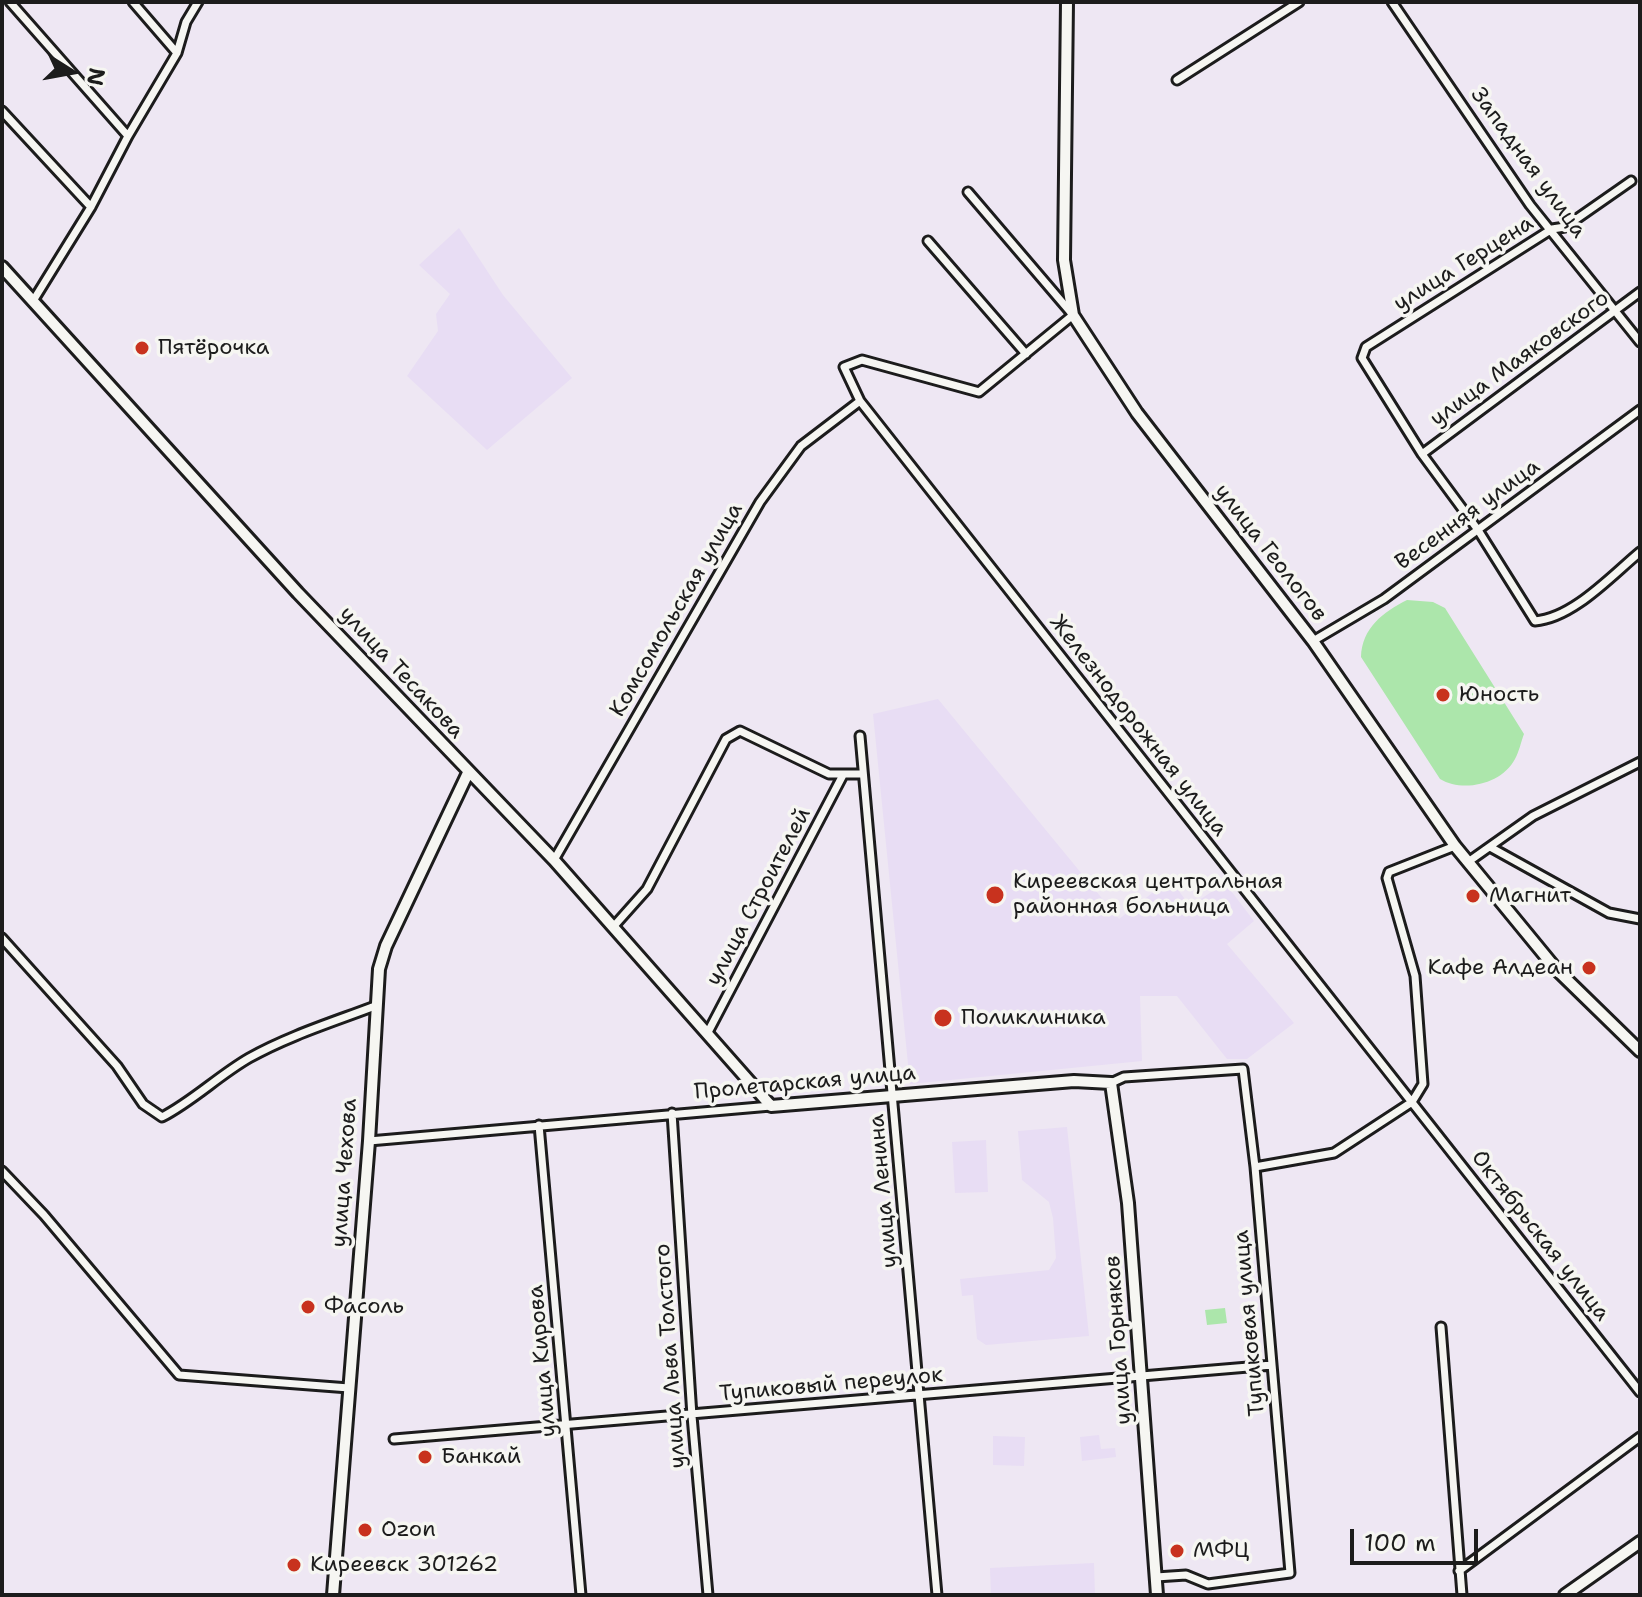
<!DOCTYPE html>
<html>
<head>
<meta charset="utf-8">
<style>
  body { margin:0 }
  #map { position:relative; width:1642px; height:1597px; overflow:hidden; background:#eee7f3; font-family:"Shantell Sans",sans-serif }
  canvas { display:block }
  .frame { position:absolute; inset:0; border:4px solid #1c1c1c; pointer-events:none }
  .north { position:absolute; left:32px; top:32px; width:80px; height:80px; -webkit-text-stroke:6px #f6f6f2; paint-order:stroke; rotate:101deg; font-size:22px; font-weight:700; line-height:32px; text-align:center; color:#1c1c1c }
  .north::after { content:''; display:block; margin:auto; width:28px; height:36px; background:#1c1c1c; clip-path:polygon(50% 0,100% 100%,50% 72%,0 100%) }
  .scale { position:absolute; left:1350px; top:1529px; width:128px; height:36px; box-sizing:border-box; border:4px solid #1c1c1c; border-top:0; padding-left:10px; font-size:24px; line-height:28px; white-space:nowrap; color:#1c1c1c; -webkit-text-stroke:6px #f6f6f2; paint-order:stroke }
</style>
</head>
<body>
<div id="map">
<canvas width="1642" height="1597"></canvas>
<div class="frame"></div>
<div class="north">N</div>
<div class="scale">100 m</div>
</div>
<script>
const c = document.querySelector('canvas').getContext('2d');
c.lineJoin = 'round';
function paint(path, color) { c.fillStyle = color; c.fill(path, 'evenodd'); }
function strokePath(path, color, width, dash) { c.strokeStyle = color; c.lineWidth = width; c.lineCap = dash ? 'butt' : 'round'; c.setLineDash(dash || []); c.stroke(path); }
function write(font, color, halo, rows, align = 'center') {
  c.font = font + ' "Shantell Sans",sans-serif'; c.lineWidth = 7; c.setLineDash([]); c.textBaseline = 'middle'; c.strokeStyle = halo; c.fillStyle = color; for (const [text, x, y, turn = 0] of rows) {
    c.save(); c.translate(x, y); c.rotate((+turn || 0) * Math.PI / 180); c.textAlign = isNaN(turn) ? turn : align; if (halo) c.strokeText(text, 0, 0); c.fillText(text, 0, 0); c.restore();
  }
}
const built = new Path2D(`
  M459 228 503 295 572 378 487 450 407 376 438 331 436 314 450 294 419 265Z
  M938 699 1119 919 1170 879 1190 906 1225 883 1254 921 1227 944 1294 1023 1247 1059H1227L1177 996H1140L1142 1061 910 1084 873 714Z
  M1067 1127 1089 1336 986 1345 977 1339 973 1295 962 1296 960 1279 1049 1270 1056 1258 1053 1218 1049 1202 1022 1180 1018 1131Z
  M986 1140 988 1192 955 1193 952 1142Z
  M1099 1435 1101 1449 1115 1448 1116 1457 1082 1461 1080 1437Z
  M993 1436 1025 1437 1024 1466 993 1465Z
  M1094 1563 1095 1595H1034L1033 1593 991 1595 990 1568Z`);
const green = new Path2D(`
  M1407 600 1433 602 1445 608 1524 734C1521 742 1519 752 1515 759 1502 784 1463 793 1440 779L1361 657C1362 628 1383 612 1407 600Z
  M1225 1308 1227 1323 1207 1325 1205 1310Z`);
const minor = new Path2D(`
  M10 2 128 136
  M133 2 177 53
  M1392 2 1530 205 1640 342
  M1177 80 1299 2
  M2 111 91 207
  M1631 181 1565 227 1552 229 1366 347 1362 358 1422 454 1478 530 1535 621C1573 618 1611 576 1640 552
  M968 192 1073 315 979 392 862 360 844 367 860 401 1640 1392
  M928 241 1026 354
  M33 301 91 207 128 136 177 53 186 22 198 2
  M1422 454 1640 292
  M1313 641 1384 599 1640 410
  M860 736 937 1595
  M1490 847 1609 913 1640 919
  M554 860 760 502 801 446 860 401
  M1468 862 1533 816 1640 762
  M614 926 647 889 726 739 740 731 829 774H863
  M2 938 117 1066 143 1104 162 1117C193 1101 218 1076 249 1058 288 1036 333 1022 375 1006
  M707 1034 843 775
  M1111 1083 1124 1077 1243 1069 1255 1167 1290 1573 1208 1584 1186 1575 1156 1577
  M672 1113 692 1416 708 1595
  M539 1125 581 1595
  M369 1141 771 1106
  M1255 1167 1334 1153 1412 1102 1423 1084 1415 976 1387 878 1389 872 1455 846
  M2 1171 44 1215 179 1375 349 1388
  M1441 1327 1462 1595
  M394 1439 1272 1365
  M1459 1571 1640 1437`);
const secondary = new Path2D(`
  M1067 2 1064 260 1073 315 1137 413 1313 641 1455 846 1556 969 1640 1051
  M2 267 298 593 554 860 771 1106 1074 1081 1111 1083 1128 1203 1157 1595
  M333 1595 369 1141 379 969 386 946 468 773
  M1565 1595 1640 1542`);
const markers = [
  [142,348,8,"#c8321e"],
  [1443,695,8,"#c8321e"],
  [995,895,10,"#c8321e"],
  [1473,896,8,"#c8321e"],
  [1589,968,8,"#c8321e"],
  [943,1018,10,"#c8321e"],
  [308,1307,8,"#c8321e"],
  [425,1457,8,"#c8321e"],
  [365,1530,8,"#c8321e"],
  [1177,1551,8,"#c8321e"],
  [294,1565,8,"#c8321e"]
];
const streetNames = [
  ["Западная улица",1528,163,54],
  ["улица Герцена",1464,264,-32],
  ["улица Маяковского",1520,359,-36],
  ["Весенняя улица",1468,515,-36],
  ["улица Геологов",1270,553,52],
  ["Комсомольская улица",677,610,-60],
  ["улица Тесакова",401,673,47],
  ["Железнодорожная улица",1138,726,52],
  ["улица Строителей",759,897,-62],
  ["Пролетарская улица",805,1083,-5],
  ["улица Чехова",345,1173,-86],
  ["улица Ленина",884,1191,-95],
  ["Октябрьская улица",1540,1236,52],
  ["Тупиковая улица",1250,1323,-95],
  ["улица Горняков",1119,1340,-94],
  ["улица Льва Толстого",671,1356,-94],
  ["улица Кирова",543,1361,-95],
  ["Тупиковый переулок",831,1385,-5]
];
const poiNames = [
  ["Пятёрочка",158,348],
  ["Юность",1459,695],
  ["Киреевская центральная",1013,882],
  ["районная больница",1013,907],
  ["Магнит",1489,896],
  ["Кафе Алдеан",1573,968,"right"],
  ["Поликлиника",961,1018],
  ["Фасоль",324,1307],
  ["Банкай",441,1457],
  ["Ozon",381,1530],
  ["МФЦ",1193,1551],
  ["Киреевск 301262",310,1565]
];
paint(built, '#e8ddf4');
paint(green, '#ace6ab');
strokePath(minor, '#1c1c1c', 13);
strokePath(secondary, '#1c1c1c', 16);
strokePath(minor, '#f6f6f2', 7);
strokePath(secondary, '#f6f6f2', 10);
for (const [x, y, r, color] of markers) { const dot = new Path2D(); dot.arc(x, y, r, 0, 2 * Math.PI); c.fillStyle = color; c.fill(dot); strokePath(dot, '#f6f6f2', 3); }
write('22px', '#1c1c1c', '#f6f6f2', streetNames);
write('22px', '#1c1c1c', '#f6f6f2', poiNames, 'left');
</script>
</body>
</html>
